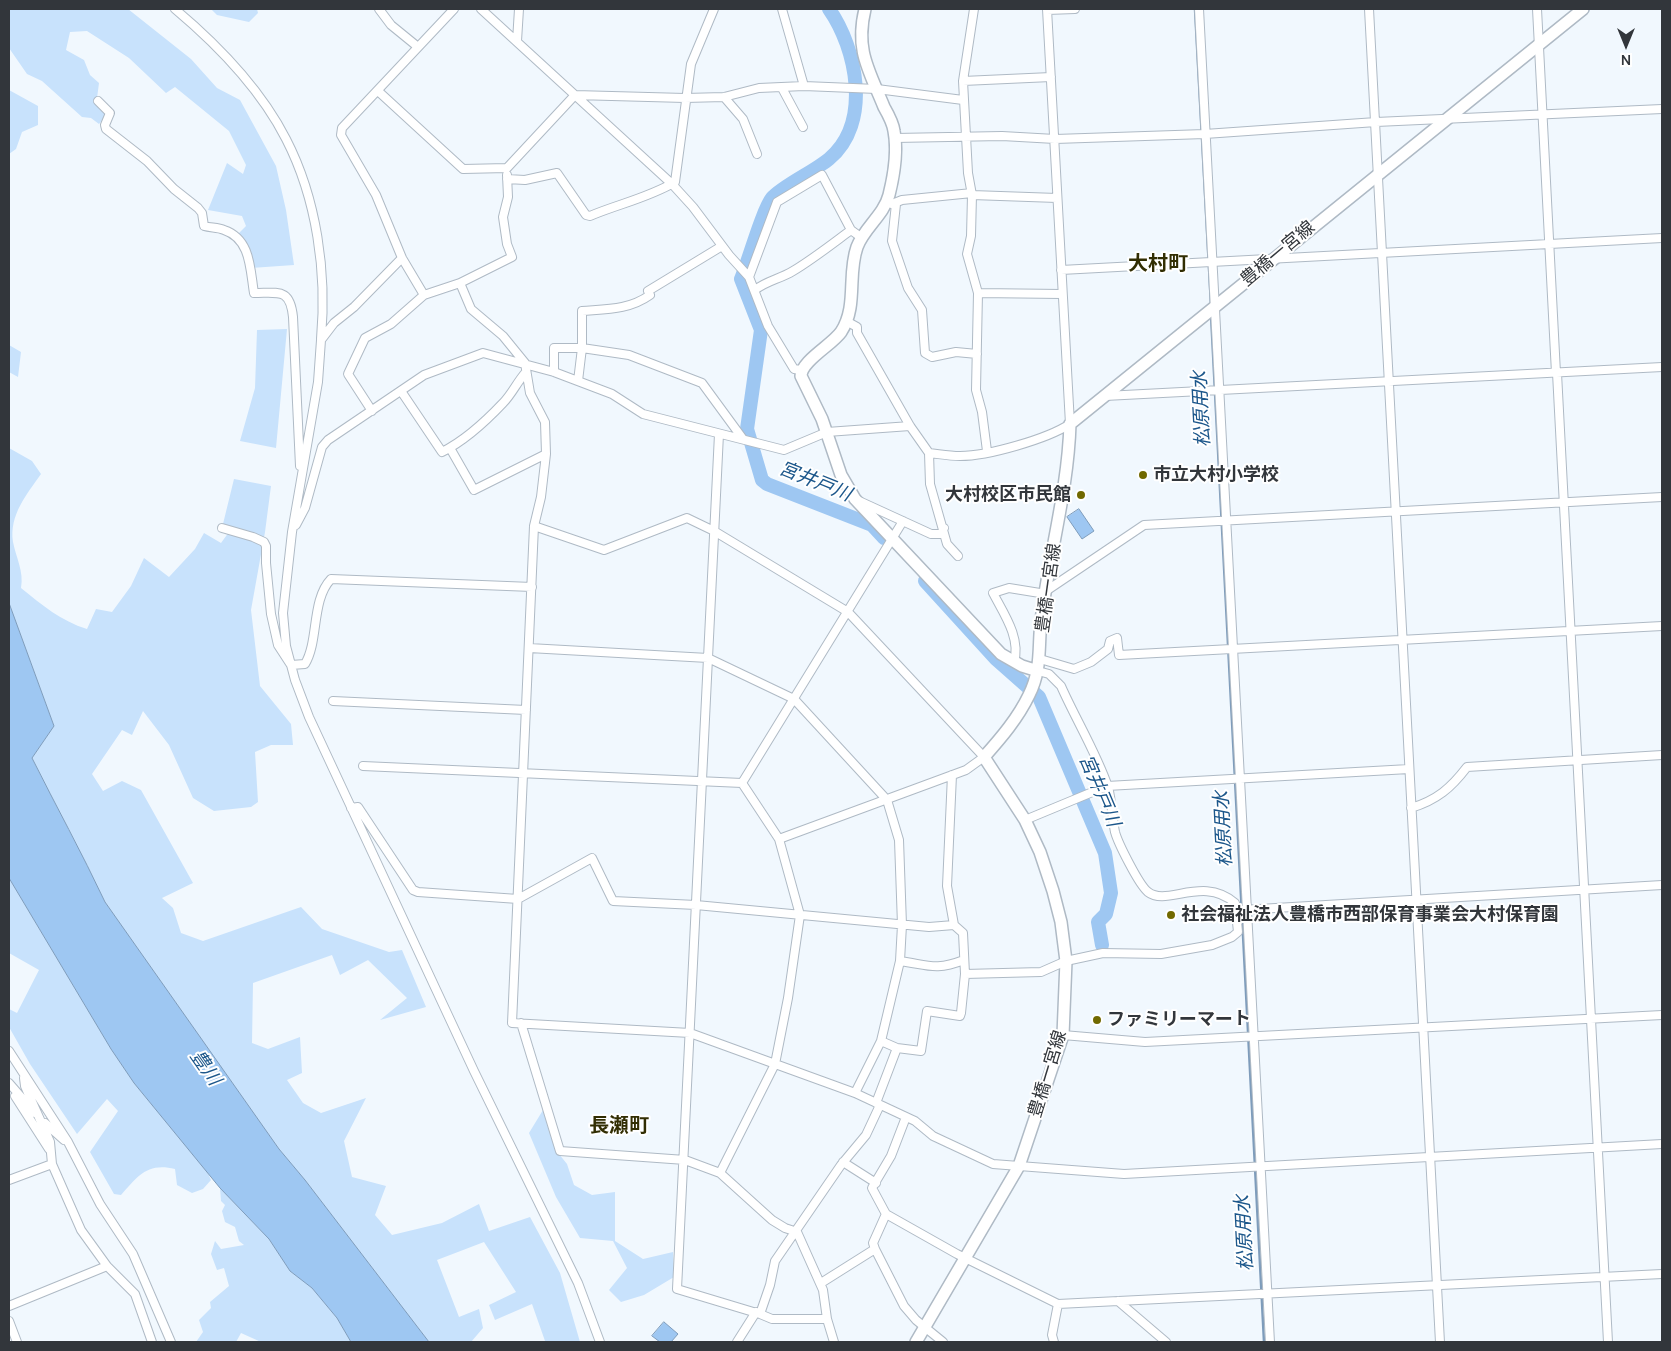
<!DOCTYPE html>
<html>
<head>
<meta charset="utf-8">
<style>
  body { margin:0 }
  #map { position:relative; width:1671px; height:1351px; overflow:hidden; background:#f1f8fe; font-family:Manrope,sans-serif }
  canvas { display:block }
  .frame { position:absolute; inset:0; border:10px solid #32363b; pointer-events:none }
  .north { position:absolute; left:1601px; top:20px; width:50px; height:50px; -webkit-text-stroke:4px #fff; paint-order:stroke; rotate:180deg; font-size:14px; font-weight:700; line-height:20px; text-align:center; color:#32363b }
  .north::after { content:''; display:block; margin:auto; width:18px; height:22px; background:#32363b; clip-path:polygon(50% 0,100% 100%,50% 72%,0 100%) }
</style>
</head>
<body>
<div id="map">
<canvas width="1671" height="1351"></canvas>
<div class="frame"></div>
<div class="north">N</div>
</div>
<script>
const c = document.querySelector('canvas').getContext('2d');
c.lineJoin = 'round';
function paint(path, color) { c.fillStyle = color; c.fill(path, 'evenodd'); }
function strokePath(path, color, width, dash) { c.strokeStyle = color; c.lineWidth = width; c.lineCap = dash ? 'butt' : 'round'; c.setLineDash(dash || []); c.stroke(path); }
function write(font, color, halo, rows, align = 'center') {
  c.font = font + ' Manrope,"Noto Sans JP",sans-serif'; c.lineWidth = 4; c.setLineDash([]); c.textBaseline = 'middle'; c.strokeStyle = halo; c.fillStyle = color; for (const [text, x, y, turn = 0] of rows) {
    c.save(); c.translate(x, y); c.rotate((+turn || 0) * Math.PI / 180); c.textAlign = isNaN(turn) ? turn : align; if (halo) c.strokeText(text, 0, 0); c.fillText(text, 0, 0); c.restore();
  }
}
const green = new Path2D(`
  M9 9H128L191 59 217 88 240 100 276 166 286 210 294 265 251 268C252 253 248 245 237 235L246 226 242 216 208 210 227 163 243 174 246 165 229 131 175 87 166 93 129 58 87 31 70 32 66 50 84 60 90 75 99 83 97 98 107 114 99 124 91 118 82 117 42 81 27 74 9 48Z
  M211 9H257L258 13 249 22 217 15Z
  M9 90 38 106V125L22 132 16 149 9 154Z
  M287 329 276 448 240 441 255 388 257 330Z
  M9 345 21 352 18 377 9 372Z
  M9 448 32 461 41 474C27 494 9 515 13 542 16 558 24 571 21 588 42 605 61 621 87 629L96 609 112 612 131 586 144 558 169 577 195 549 204 533 221 543 229 532 222 528 234 479 271 486 265 532 251 610 260 686 291 724 293 745H271L255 752 258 802 251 807 214 811 193 798 169 745 143 711 132 735 122 730 92 774 103 791 122 781 141 790 193 883 162 898 173 908 181 933 203 941 301 907 322 929 389 952 402 950 426 1007 380 1020 407 998 368 960 340 975 332 955 253 983 252 1043 268 1049 300 1037 302 1073 287 1080 303 1103 321 1113 366 1098 344 1141 352 1177 386 1186 375 1215 392 1235 442 1223 479 1204 489 1231 530 1217 560 1273 580 1342H543L545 1341 532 1304 495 1320 489 1305 516 1292 484 1242 437 1260 459 1317 479 1309 483 1328 471 1342H429L305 1180 279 1149 105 902C82 853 56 806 32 758L54 726 9 603Z
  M9 878 111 1049 134 1083 208 1173 211 1180 203 1189 192 1193 177 1185 175 1169C147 1162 137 1177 121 1195L114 1194 90 1152 118 1111 107 1099 77 1134 30 1064 9 1027V1009L17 1013 39 970 9 953Z
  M543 1110 559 1154 567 1164 574 1185 592 1195 615 1192V1241L643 1259 673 1252 674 1277 644 1295 621 1302 609 1290 627 1268 613 1241 580 1238 556 1197 529 1133Z
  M220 1188 269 1239 290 1271 312 1288 337 1318 351 1342H261L241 1333 236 1342H196L203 1332 199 1320 211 1308 210 1302 229 1286 224 1268 217 1270 211 1254 215 1241 221 1249 244 1245 239 1241 235 1227 225 1222 222 1211 225 1205 221 1201Z`);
const water = new Path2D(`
  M1079 509 1094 531 1082 539 1067 517Z
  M9 603 54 726 32 758C56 806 82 853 105 902L279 1149 305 1180 429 1342H351L337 1318 312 1288 290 1271 269 1239 220 1188 134 1083 111 1049 9 878Z
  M664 1322 678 1334 671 1342H660L652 1336Z`);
const stream = new Path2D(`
  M1195 9 1211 305
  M1211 315 1264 1342`);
const river = new Path2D(`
  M829 9C857 49 872 123 829 159 815 171 782 186 772 198 763 209 748 262 741 279L761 330 747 429 762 480 767 484 872 525 884 538
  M925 581 996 659 1039 697 1105 853 1111 893 1106 914 1098 922 1102 945`);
const street = new Path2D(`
  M175 9C219 46 260 88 286 139 317 199 327 273 321 339
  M379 9 391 25 418 47
  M481 9 672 184 693 207 729 255 749 277 768 326 794 369 801 370
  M782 9 804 86
  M974 9 963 81 968 173 972 195 971 236 967 254 978 293 976 390 982 412 987 451
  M1199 9 1270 1342
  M1369 9 1440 1342
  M1537 9 1556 373
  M1047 10 1075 9
  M517 41 519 9
  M963 81 1051 77
  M782 88 803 127
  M378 91 463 169 507 168 575 95 685 98 724 97 759 88 804 86 877 89 963 100
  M724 97 743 119 757 154
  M98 101 110 113 105 125 106 129 147 161 174 189 198 208 202 213 204 226C211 228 218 227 224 230 251 239 250 269 254 293 279 293 290 288 293 317L300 466
  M895 138 1002 136 1055 139 1205 134 1376 122 1662 109
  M507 179 525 180 557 173 586 215 590 216C618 204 648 198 675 182L691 64 714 9
  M972 195 1057 198
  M892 204 902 200 972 193
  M896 204 892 241 908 288 922 310 925 353 932 357 956 352 977 354
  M402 258 354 307 334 323 321 340 318 382 292 532 283 613 286 646 295 680 309 717 474 1071 578 1283 600 1342
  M1061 270 1662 238
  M749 277 777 202 822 175 851 230 862 238
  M755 290C766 281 780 279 793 271 813 259 832 244 851 230
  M978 293 1062 294
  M424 295 402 258 376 195 341 135 342 128 454 9
  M846 321 857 327V333L910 426 929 453 930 484 947 544 958 556
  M554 372V348H582L629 355 702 383 743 439
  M1557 373 1608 1342
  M578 381 582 348V311C606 309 629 310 650 295L648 291 722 246
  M401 391 442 452C464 441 486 421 503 403 512 394 517 382 526 372
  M1105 396 1662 367
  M372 411 348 374 365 338 391 324 424 295 460 283 512 257 507 244 503 217 508 197 507 175
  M719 434 677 1289 760 1314 772 1319H827
  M450 448 474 490 546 454 545 422 530 393 525 363 503 336 471 309 460 283
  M929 453C939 454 949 456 960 456 988 456 1047 439 1070 424L1047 9
  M546 454 541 497 534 526 512 1023 690 1033 855 1093 915 1121 933 1136 993 1164 1124 1174 1662 1144
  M859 501 931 534H941L944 528
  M296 525 305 508 322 447 328 440 424 375 483 353 554 372 612 394 643 414 784 450 827 432 910 426
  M534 526 604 550 687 518 714 531 848 612 984 757 966 770 779 839
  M222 528 253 537 264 542 266 546V563L271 614 278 645 291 665 305 664C319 641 311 600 331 579L532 587
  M1046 591 1144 525 1662 497
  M529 648 708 658 794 699 887 800 899 840 902 925 900 961 881 1041 855 1093
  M1040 659 1074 669 1091 662 1108 649 1110 641 1117 638 1119 655 1662 626
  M1014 662C1021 638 1004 614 993 593L1009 588 1046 594
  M333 701 526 710
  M363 766 742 783 779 839 800 915 788 998 775 1064 720 1173
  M742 783 903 521
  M351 808 358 807 413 890 418 892 518 899 592 858 613 901 696 905 929 927 954 925
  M1411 808C1437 800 1451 788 1467 767L1662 755
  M1025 820 1107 786 1409 769
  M1242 910 1662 885
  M900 961C929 965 935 971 964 960
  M965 974 1041 972 1066 961 1103 953 1161 954 1212 945 1232 937 1238 932 1235 903C1203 875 1167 907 1148 892 1139 885 1118 843 1115 832 1112 817 1112 802 1108 787 1097 754 1075 718 1061 686L1049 674 1038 671
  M521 1023 560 1151 685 1160 720 1173 772 1220 785 1228 797 1232 823 1290 827 1319 834 1342
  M1063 1035 1145 1042 1662 1015
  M881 1041 897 1048 921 1051 927 1011 960 1016 961 1013 965 974 963 933 954 925 947 886 952 775
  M9 1051 68 1142 100 1204 133 1254 171 1342
  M9 1083 35 1113
  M15 1096 49 1149
  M876 1103 897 1048
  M906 1117 891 1156 872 1188 886 1214 957 1254 1058 1304 1662 1274
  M45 1123 64 1140
  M843 1162 876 1183
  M52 1164 81 1230 107 1266 135 1294 152 1342
  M9 1180 52 1164 50 1142 25 1086 24 1078
  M886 1214 873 1243 875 1249 904 1306 916 1320 943 1342
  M821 1283 875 1249
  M1118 1301 1166 1342
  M9 1306 107 1266
  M760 1314 770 1285 775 1261 841 1165 866 1135 880 1105
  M9 1321 17 1342
  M737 1342 756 1312
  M1054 1342 1052 1335 1058 1304`);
const secondary = new Path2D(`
  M865 9C855 50 869 70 884 107 888 114 893 123 894 131 898 152 894 175 889 195 884 215 864 228 857 247 847 275 858 306 841 332 832 345 801 361 801 376L822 419 841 475 855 499 1001 654 1022 666 1038 671
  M916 1342 1019 1166 1063 1035 1066 961 1061 922 1053 891 1040 852 1025 820 984 757C1001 738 1018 718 1029 695 1042 669 1038 648 1041 621 1049 554 1068 491 1070 424L1583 9`);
const markers = [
  [1143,475,5,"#716900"],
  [1081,495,5,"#716900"],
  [1171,915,5,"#716900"],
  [1097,1020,5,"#716900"]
];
const streetNames = [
  ["豊橋一宮線",1278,254,-40],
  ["豊橋一宮線",1049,588,-82],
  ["豊橋一宮線",1048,1074,-73]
];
const poiNames = [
  ["市立大村小学校",1153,475],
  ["大村校区市民館",1071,495,"right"],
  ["社会福祉法人豊橋市西部保育事業会大村保育園",1181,915],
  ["ファミリーマート",1107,1020]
];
const waterNames = [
  ["松原用水",1202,409,-93],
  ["宮井戸川",815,482,22],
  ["宮井戸川",1099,791,67],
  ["松原用水",1224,829,-93],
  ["豊川",205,1068,55],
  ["松原用水",1245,1233,-93]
];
const quarterNames = [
  ["大村町",1158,264],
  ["長瀬町",619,1126]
];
paint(green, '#c8e2fc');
paint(water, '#9ec7f2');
strokePath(water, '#7e9cbb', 1);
strokePath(stream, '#7e9cbb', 2.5);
strokePath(river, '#9ec7f2', 14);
strokePath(street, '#afbac5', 10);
strokePath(secondary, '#afbac5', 14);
strokePath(street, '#fff', 8);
strokePath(secondary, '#fff', 11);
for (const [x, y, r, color] of markers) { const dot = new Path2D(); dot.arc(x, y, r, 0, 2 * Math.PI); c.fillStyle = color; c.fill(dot); strokePath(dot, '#fff', 2); }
write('18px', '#32363b', '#fff', streetNames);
write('bold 18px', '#32363b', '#fff', poiNames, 'left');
write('italic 19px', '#1c578b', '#fff', waterNames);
write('bold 20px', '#322e03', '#fff', quarterNames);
</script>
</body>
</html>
